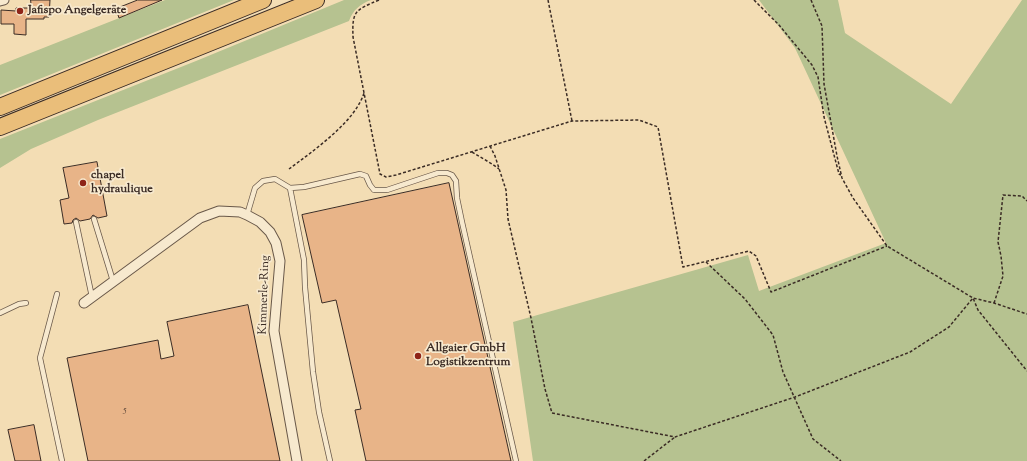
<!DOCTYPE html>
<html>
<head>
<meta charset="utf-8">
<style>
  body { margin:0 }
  canvas { display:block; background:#f3ddb4 }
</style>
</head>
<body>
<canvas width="1027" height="461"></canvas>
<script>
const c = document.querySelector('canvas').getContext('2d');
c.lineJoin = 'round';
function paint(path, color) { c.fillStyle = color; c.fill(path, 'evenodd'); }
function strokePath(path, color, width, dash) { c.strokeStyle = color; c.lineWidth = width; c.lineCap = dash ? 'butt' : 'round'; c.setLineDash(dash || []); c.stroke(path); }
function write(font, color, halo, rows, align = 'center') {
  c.font = font + ' "Sorts Mill Goudy",serif'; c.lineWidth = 3.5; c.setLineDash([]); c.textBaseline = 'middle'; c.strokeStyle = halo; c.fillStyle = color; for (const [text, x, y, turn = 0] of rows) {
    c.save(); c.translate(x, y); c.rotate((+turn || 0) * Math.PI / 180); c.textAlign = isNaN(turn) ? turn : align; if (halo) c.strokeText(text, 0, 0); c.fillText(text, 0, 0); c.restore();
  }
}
const green = new Path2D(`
  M165 0H234L0 95V65Z
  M344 0H371C360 4 353 10 349 21L98 120 31 149 0 168V139L196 61Z
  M759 0H838L845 33 951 104 1022 0H1027V461H533L513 322 748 255 759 291 886 243 795 48Z`);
const building = new Path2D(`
  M31 0H50L49 17H44V19H26V35L14 34V24H1V10L16 11V8H31Z
  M138 0H162L119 18 116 9Z
  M97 162 107 216 98 218 93 215 90 219 80 221 76 218 73 220 72 223 64 224 60 200 69 198 63 168Z
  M449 183 511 461H366L355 410 361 409 336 300 322 303 302 215Z
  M248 305 280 461H88L67 358 158 340 161 359 174 356 167 322Z
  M34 425 41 461H15L8 430Z`);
const path = new Path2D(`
  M379 0C355 10 352 11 353 37L380 174 386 177 396 175 572 121 639 120 658 127 683 267 749 251 756 256 771 292 887 246
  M548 0 572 121
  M754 0 779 25 812 65 818 77 824 117 839 174 841 175
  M811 0 822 26 824 84 837 156 842 178 853 198 887 246 973 298 978 310 1027 371
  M490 146 495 156 506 190 508 219 531 318 545 389 552 413 675 437 795 397 910 352 949 327 973 298 994 303 1027 314
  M472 152 492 164 499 169
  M289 169C313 151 355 122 364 93
  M706 262 745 299 773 335 783 372 813 439 841 461
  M994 303 1003 276 1001 256 998 242 1003 195 1022 196 1027 201
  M644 461 675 437`);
const lane = new Path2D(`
  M290 188 304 260 305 287 313 372 319 412 330 461
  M247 215 255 188 263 181 275 179 290 188 304 187 360 174 366 176 370 185 374 190H387L438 173H447L452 175 456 181 457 198 462 222 516 461
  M94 219 113 281
  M76 222 92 297
  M57 294 40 358 62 461
  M0 313 19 304 26 303`);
const street = new Path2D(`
  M0 1 4 0
  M84 303 200 218 219 211 240 212 247 215 260 222 270 232 276 243 280 261 274 331 297 461`);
const highway = new Path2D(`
  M0 107 263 0
  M0 127 316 0`);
const markers = [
  [20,11,4,"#8f2418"],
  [83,183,4,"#8f2418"],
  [418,356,4,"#8f2418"]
];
const numberNames = [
  ["5",125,410]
];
const poiNames = [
  ["Jafispo Angelgeräte",28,11],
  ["chapel",91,176],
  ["hydraulique",91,190],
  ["Allgaier GmbH",426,349],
  ["Logistikzentrum",426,363]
];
const streetNames = [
  ["Kimmerle-Ring",265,295,-88]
];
paint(green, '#b6c290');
paint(building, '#e8b488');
strokePath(building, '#3b2c25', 1);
strokePath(lane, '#695849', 6);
strokePath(street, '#695849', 11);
strokePath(highway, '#3b2c25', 18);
strokePath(path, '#3b2c25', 1.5, [3, 2]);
strokePath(lane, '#f7e9ce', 4.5);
strokePath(street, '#f7e9ce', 9);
strokePath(highway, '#eabe7a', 16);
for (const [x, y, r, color] of markers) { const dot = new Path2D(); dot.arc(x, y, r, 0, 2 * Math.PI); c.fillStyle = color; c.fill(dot); strokePath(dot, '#f7e9ce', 1.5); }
write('10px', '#664e3e', null, numberNames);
write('bold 12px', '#3b2c25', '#f7e9ce', poiNames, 'left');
write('12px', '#3b2c25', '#f7e9ce', streetNames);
</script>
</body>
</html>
